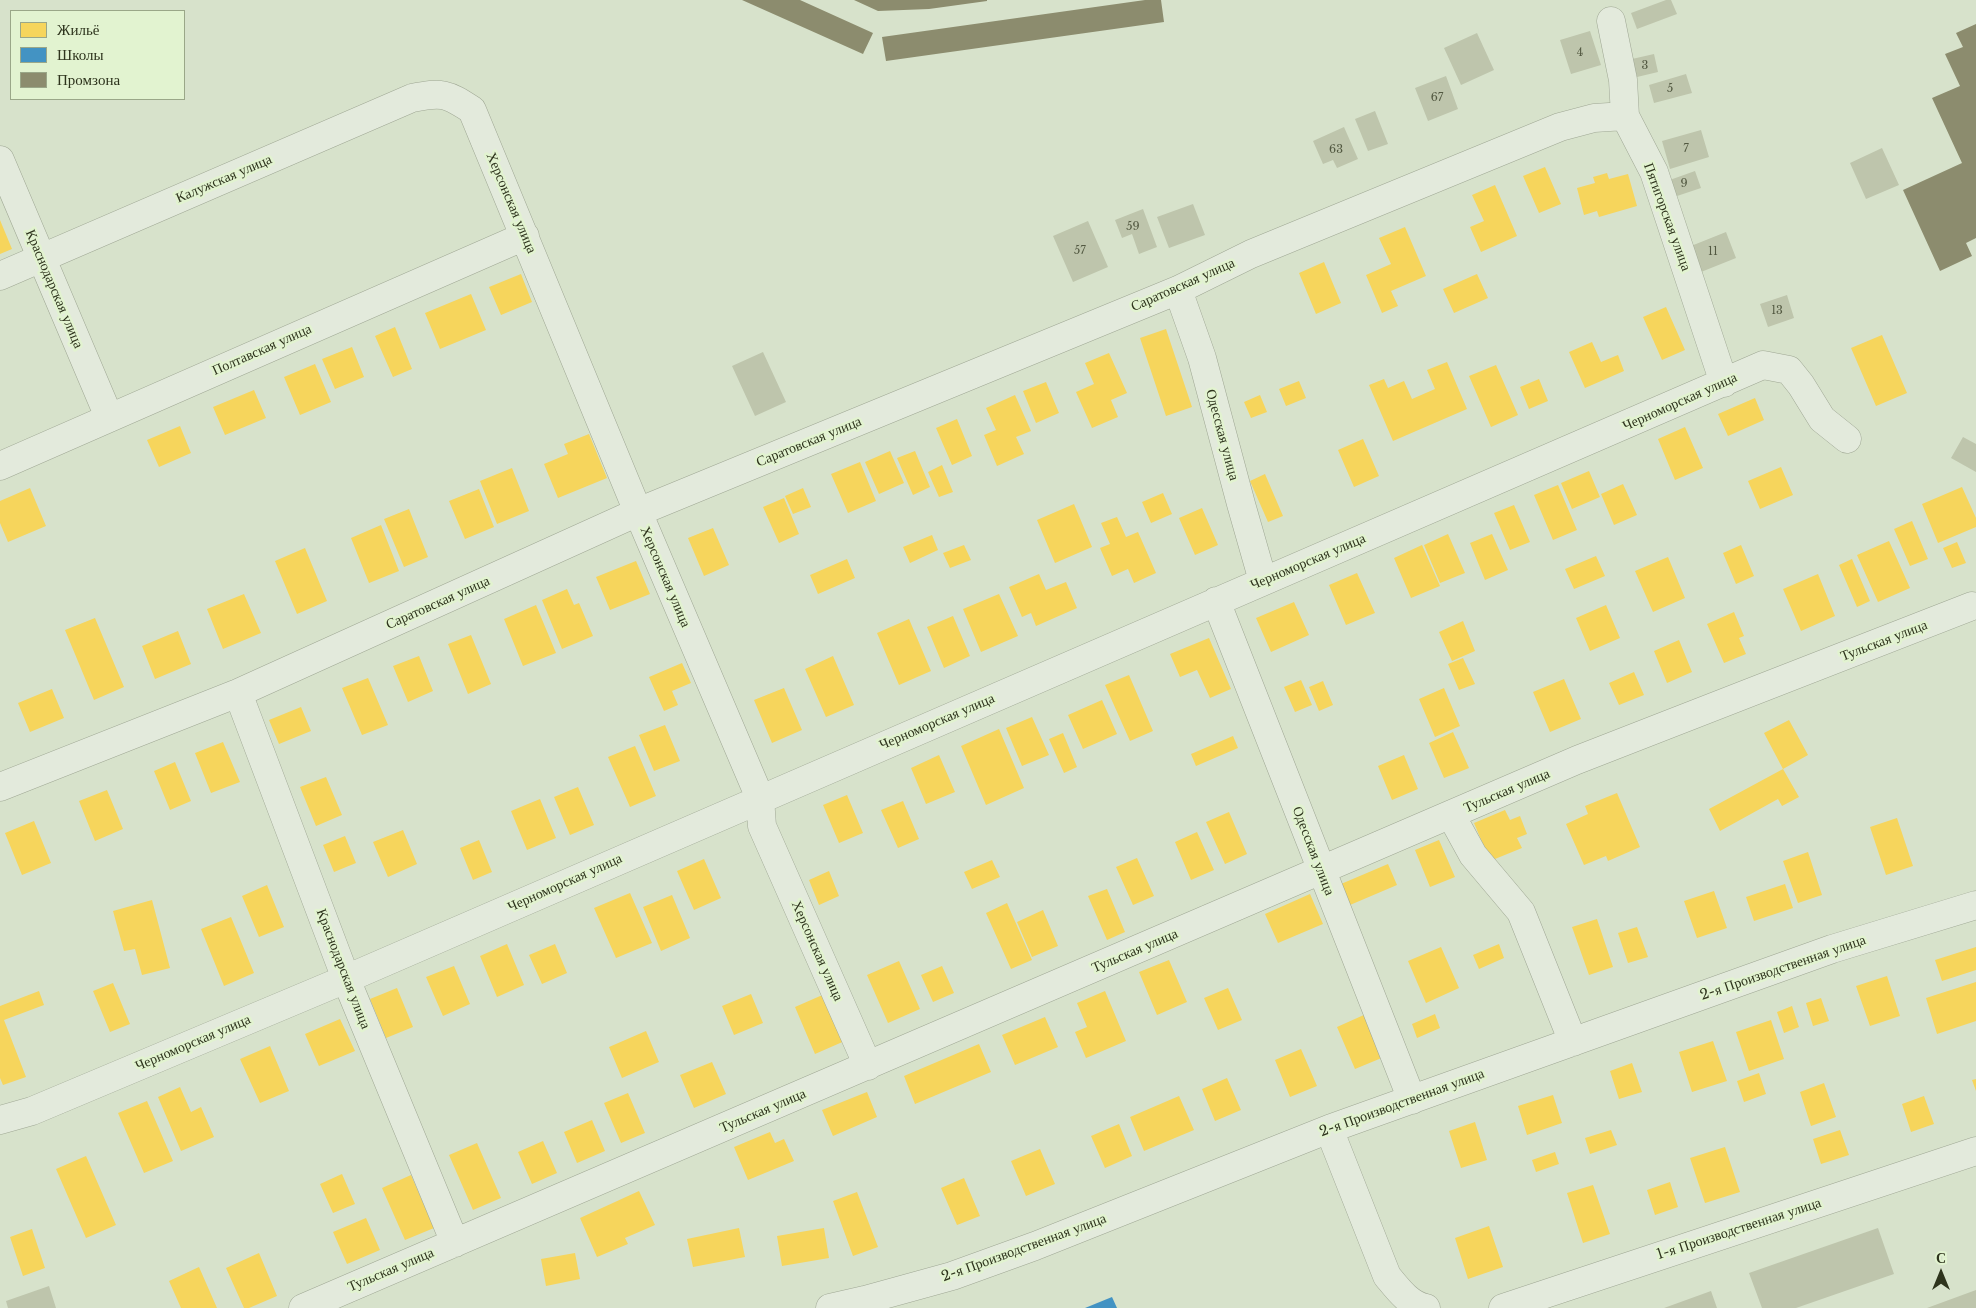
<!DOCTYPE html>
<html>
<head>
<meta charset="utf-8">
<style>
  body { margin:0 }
  #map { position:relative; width:1976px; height:1308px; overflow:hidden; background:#d7e2cb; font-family:"Libre Baskerville",serif }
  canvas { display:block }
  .legend { position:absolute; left:10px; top:10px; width:175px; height:90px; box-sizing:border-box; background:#e2f3d0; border:1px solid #9aa788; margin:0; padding:6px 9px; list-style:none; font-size:15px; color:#2e341d }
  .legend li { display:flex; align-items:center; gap:10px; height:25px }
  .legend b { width:25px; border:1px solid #9aa788 }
  .north { position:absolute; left:1916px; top:1248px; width:50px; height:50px; -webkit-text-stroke:4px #e2f3d0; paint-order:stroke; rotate:0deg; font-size:14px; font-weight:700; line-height:20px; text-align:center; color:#2e341d }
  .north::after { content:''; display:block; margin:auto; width:18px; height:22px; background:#2e341d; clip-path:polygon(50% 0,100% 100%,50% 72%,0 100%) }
</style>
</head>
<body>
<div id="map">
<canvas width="1976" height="1308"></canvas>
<ul class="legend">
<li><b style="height:14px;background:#f6d55c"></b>Жильё</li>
<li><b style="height:14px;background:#4393c3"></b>Школы</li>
<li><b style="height:14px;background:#8c8c6e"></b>Промзона</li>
</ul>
<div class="north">С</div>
</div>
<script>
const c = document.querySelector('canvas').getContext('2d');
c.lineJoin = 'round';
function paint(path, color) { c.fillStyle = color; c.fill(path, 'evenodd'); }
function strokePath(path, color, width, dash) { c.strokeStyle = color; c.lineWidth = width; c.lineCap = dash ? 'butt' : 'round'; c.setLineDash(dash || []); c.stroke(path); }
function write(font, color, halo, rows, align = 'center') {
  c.font = font + ' "Libre Baskerville",serif'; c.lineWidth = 5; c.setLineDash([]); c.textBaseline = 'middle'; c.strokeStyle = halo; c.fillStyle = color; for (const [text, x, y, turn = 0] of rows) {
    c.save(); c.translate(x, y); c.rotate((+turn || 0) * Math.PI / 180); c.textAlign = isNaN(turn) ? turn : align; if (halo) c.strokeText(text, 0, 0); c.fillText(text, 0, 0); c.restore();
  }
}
const homes = new Path2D(`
  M1545 167 1561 204 1539 213 1523 176Z
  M1607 173 1609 179 1628 174 1637 206 1599 217 1597 211 1584 215 1577 188 1595 183 1593 177Z
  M1495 185 1517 236 1481 252 1470 227 1484 221 1472 195Z
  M0 220 12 249 0 254Z
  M1405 227 1426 276 1391 291 1398 306 1382 313 1366 275 1391 264 1379 238Z
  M1324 262 1341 303 1316 314 1299 273Z
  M521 274 532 302 501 315 489 287Z
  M1477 274 1488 298 1454 313 1443 289Z
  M471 294 486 330 440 349 425 313Z
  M1666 307 1685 350 1662 360 1643 317Z
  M395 327 412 369 393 377 375 336Z
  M1166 329 1192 407 1166 416 1140 338Z
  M1882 335 1907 393 1876 406 1851 348Z
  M1592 342 1601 362 1618 355 1624 371 1585 388 1569 352Z
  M352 347 364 377 335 389 322 359Z
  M1109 353 1127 393 1111 400 1118 417 1092 428 1076 392 1094 384 1085 363Z
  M1447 362 1467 409 1393 441 1369 385 1384 379 1388 388 1404 381 1412 399 1435 389 1427 370Z
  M315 364 331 402 300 415 284 377Z
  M1496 365 1518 415 1491 427 1469 376Z
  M1539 379 1548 401 1529 409 1520 387Z
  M1299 381 1306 398 1286 406 1279 389Z
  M1046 382 1059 413 1036 423 1023 391Z
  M254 390 266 418 225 435 213 407Z
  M1015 395 1031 431 1016 437 1024 454 997 466 984 435 996 430 986 408Z
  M1260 395 1267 412 1251 418 1244 402Z
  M1755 398 1764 420 1728 436 1718 414Z
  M957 419 972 456 952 465 936 428Z
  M180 426 191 453 159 467 147 440Z
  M1685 427 1703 468 1675 480 1658 439Z
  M589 434 607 478 558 498 544 464 568 454 564 444Z
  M1363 439 1379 476 1354 487 1338 450Z
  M890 451 904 483 879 494 865 462Z
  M915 451 930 487 913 495 897 458Z
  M860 462 876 501 848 513 831 474Z
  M942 465 953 492 939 497 928 472Z
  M1781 467 1793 495 1760 509 1748 481Z
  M512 468 529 511 497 524 480 481Z
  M1589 471 1600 497 1572 509 1561 483Z
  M1265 474 1283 516 1268 522 1250 481Z
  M1623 484 1637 515 1614 525 1601 494Z
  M1558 485 1577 530 1553 540 1534 495Z
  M1962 487 1976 518V527L1938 543 1922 504Z
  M30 488 46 526 8 542 0 523V501Z
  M803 488 811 507 793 514 785 496Z
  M479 489 494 527 465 539 449 501Z
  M1163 493 1172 514 1151 523 1142 502Z
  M784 498 799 534 779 543 763 507Z
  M1074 504 1092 547 1055 563 1037 520Z
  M1514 505 1530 542 1510 550 1494 513Z
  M1202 508 1218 545 1195 555 1179 518Z
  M409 509 428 557 404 567 384 519Z
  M1117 517 1126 537 1138 532 1156 573 1134 583 1128 569 1112 576 1100 548 1110 544 1101 523Z
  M1912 521 1928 559 1910 566 1894 529Z
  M381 525 399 571 369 583 351 538Z
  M713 528 729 565 704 576 688 538Z
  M1448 534 1465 573 1440 583 1424 545Z
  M1492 534 1508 570 1485 580 1470 543Z
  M932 535 938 550 910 563 903 547Z
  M1889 541 1910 588 1878 602 1857 555Z
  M1957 542 1966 563 1952 568 1943 548Z
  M964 545 971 560 950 568 943 553Z
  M1422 545 1440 586 1411 598 1394 558Z
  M1741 545 1754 576 1736 584 1723 553Z
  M305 548 327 601 297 614 275 561Z
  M1596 556 1605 576 1574 589 1565 569Z
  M1668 557 1685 598 1653 612 1635 571Z
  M847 559 855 578 818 594 810 575Z
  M1852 559 1870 601 1857 607 1839 565Z
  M636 561 650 594 610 610 596 577Z
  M1357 573 1375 613 1346 625 1329 585Z
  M1039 574 1046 590 1066 582 1077 608 1036 626 1031 613 1022 617 1009 587Z
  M1818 574 1835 616 1801 631 1783 589Z
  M567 589 574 605 579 603 593 636 562 649 542 600Z
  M244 594 261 633 223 649 207 609Z
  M999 594 1018 636 981 652 963 609Z
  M1294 602 1309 635 1271 652 1256 618Z
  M536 605 556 653 523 666 504 619Z
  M1606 605 1620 638 1590 651 1576 618Z
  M1734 612 1744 636 1739 638 1746 654 1724 663 1707 624Z
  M953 616 970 656 944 668 927 627Z
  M95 618 124 687 94 700 65 630Z
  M909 619 931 671 899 685 877 633Z
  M1463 621 1475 651 1452 661 1439 632Z
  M178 631 191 664 155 679 142 646Z
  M471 635 491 684 468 694 448 644Z
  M1209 638 1231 689 1210 698 1197 670 1180 677 1170 654Z
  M1679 640 1692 672 1667 683 1654 651Z
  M419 656 433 691 408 702 393 666Z
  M833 656 854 705 826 717 805 669Z
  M1463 658 1475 684 1459 690 1448 664Z
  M682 663 691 683 672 691 678 705 664 711 649 677Z
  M1634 672 1644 695 1619 705 1609 683Z
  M1129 675 1153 731 1130 741 1105 685Z
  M368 678 388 725 362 735 342 688Z
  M1564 679 1581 719 1550 732 1533 692Z
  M1301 680 1312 705 1295 712 1284 687Z
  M1323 681 1333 705 1319 711 1309 687Z
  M784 688 802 730 772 743 754 700Z
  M1444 688 1460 726 1435 737 1419 699Z
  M52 689 64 718 30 732 18 703Z
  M1102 700 1117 734 1083 749 1068 715Z
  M301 707 311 731 279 744 269 720Z
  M1032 717 1049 755 1022 766 1006 728Z
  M1789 720 1808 755 1783 769 1764 733Z
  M665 725 680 761 654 771 639 735Z
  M999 729 1024 788 986 805 961 746Z
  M1453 732 1469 768 1444 778 1429 743Z
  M1063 733 1077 767 1064 773 1049 739Z
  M1233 736 1238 748 1196 766 1191 754Z
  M223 742 240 782 211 793 195 753Z
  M635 746 656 796 630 807 608 757Z
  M939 755 955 792 926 804 911 768Z
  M1404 755 1418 789 1392 800 1378 766Z
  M175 762 191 801 170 810 154 771Z
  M1783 769 1799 797 1782 806 1778 799 1720 831 1709 809Z
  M326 777 342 815 316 826 300 787Z
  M578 787 594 825 570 835 554 797Z
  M107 790 123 829 95 841 79 801Z
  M1617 793 1640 847 1608 861 1606 856 1584 865 1566 824 1588 814 1585 806Z
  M847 795 863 833 839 843 823 805Z
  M540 799 556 838 527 850 511 811Z
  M903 801 919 839 898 848 881 810Z
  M1505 810 1510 820 1520 816 1527 834 1517 838 1522 848 1490 861 1474 823Z
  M1229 812 1247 854 1225 864 1206 822Z
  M1897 818 1913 866 1886 875 1870 827Z
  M34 821 51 863 22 875 5 833Z
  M403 830 417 864 388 877 373 842Z
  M1197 832 1214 870 1191 880 1175 842Z
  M345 836 356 863 334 872 323 845Z
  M479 840 492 872 473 880 460 848Z
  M1439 840 1455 877 1430 887 1415 850Z
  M1808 852 1822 895 1798 903 1783 861Z
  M1137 858 1154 896 1133 905 1116 867Z
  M704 859 721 898 694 910 677 871Z
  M992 860 1000 877 972 889 964 872Z
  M1388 864 1397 885 1350 905 1341 884Z
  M829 871 839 896 819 905 809 880Z
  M1785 884 1793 908 1754 921 1746 897Z
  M267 885 284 927 259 937 242 896Z
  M1107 889 1125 932 1107 940 1088 896Z
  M1714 891 1727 928 1697 938 1684 901Z
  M630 893 652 943 616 958 594 908Z
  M1310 894 1323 924 1278 943 1265 914Z
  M672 895 690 938 661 951 643 907Z
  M152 900 170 968 142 975 135 949 124 951 113 911Z
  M1007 903 1032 960 1011 969 986 913Z
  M1043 910 1058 946 1032 957 1017 922Z
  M231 917 254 973 224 986 201 929Z
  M1597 919 1613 967 1589 975 1572 927Z
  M1637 927 1648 957 1628 963 1618 933Z
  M507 944 524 985 497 997 480 956Z
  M555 944 567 973 542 984 529 955Z
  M1499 944 1504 958 1479 969 1473 955Z
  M1441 947 1459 988 1426 1003 1408 961Z
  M1976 947V970L1942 981 1935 960Z
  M1169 960 1187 1002 1157 1015 1139 972Z
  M899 961 920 1009 888 1023 867 975Z
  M454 966 470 1004 443 1016 426 977Z
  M942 966 954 993 933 1002 921 975Z
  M1887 976 1900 1016 1870 1026 1856 986Z
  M1976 982V1021L1937 1034 1926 998Z
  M113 983 130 1024 110 1032 93 991Z
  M397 988 413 1027 386 1038 370 999Z
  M1228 988 1242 1020 1218 1030 1204 998Z
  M39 991 44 1005 4 1020 26 1077 3 1085 0 1078V1006Z
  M1105 991 1126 1041 1086 1058 1075 1032 1087 1027 1077 1003Z
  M827 993 847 1040 815 1054 795 1007Z
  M751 994 763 1023 734 1035 722 1006Z
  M1821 998 1829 1021 1813 1026 1806 1003Z
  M1792 1006 1799 1027 1784 1033 1777 1012Z
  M1366 1014 1384 1057 1355 1069 1337 1027Z
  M1435 1014 1440 1028 1417 1038 1412 1024Z
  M1045 1017 1058 1047 1015 1065 1002 1035Z
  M340 1019 355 1051 319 1066 305 1034Z
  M1771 1020 1784 1059 1749 1071 1736 1032Z
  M646 1031 659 1062 622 1078 609 1047Z
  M1713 1041 1727 1081 1692 1092 1679 1052Z
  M979 1044 991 1072 915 1104 904 1076Z
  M270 1046 289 1091 260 1103 240 1059Z
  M1301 1049 1317 1086 1290 1097 1275 1060Z
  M712 1062 726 1094 694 1108 680 1075Z
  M1632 1063 1642 1092 1619 1099 1610 1071Z
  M1759 1073 1766 1094 1744 1102 1737 1081Z
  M1227 1078 1241 1110 1215 1121 1202 1089Z
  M1976 1079V1091L1972 1080Z
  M1824 1083 1836 1117 1811 1126 1800 1092Z
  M180 1087 191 1112 201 1107 214 1137 181 1151 158 1097Z
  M867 1092 877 1117 833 1136 822 1110Z
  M628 1093 645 1133 621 1143 604 1103Z
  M1553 1095 1562 1123 1527 1135 1518 1106Z
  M1179 1096 1194 1130 1144 1151 1130 1117Z
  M1924 1096 1934 1124 1911 1132 1902 1104Z
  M147 1101 173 1161 144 1173 118 1113Z
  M592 1120 605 1151 577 1163 564 1132Z
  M1475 1122 1487 1160 1461 1168 1449 1131Z
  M1119 1124 1132 1156 1105 1168 1091 1136Z
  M1611 1130 1617 1145 1590 1154 1585 1138Z
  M1840 1130 1849 1155 1821 1164 1813 1139Z
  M770 1132 775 1143 784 1139 794 1161 748 1180 734 1147Z
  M543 1141 557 1173 532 1184 518 1152Z
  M477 1143 501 1198 473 1210 449 1155Z
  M1725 1147 1740 1192 1705 1203 1690 1158Z
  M1040 1149 1055 1184 1026 1196 1011 1161Z
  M1555 1152 1559 1164 1536 1172 1532 1160Z
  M86 1156 116 1225 86 1238 56 1169Z
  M342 1174 355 1204 333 1213 320 1184Z
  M411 1175 434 1228 405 1240 382 1188Z
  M964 1178 980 1216 957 1225 941 1188Z
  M1670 1182 1678 1207 1655 1215 1647 1190Z
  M1593 1185 1610 1234 1583 1243 1567 1193Z
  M639 1191 655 1225 625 1238 628 1244 597 1257 580 1218Z
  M857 1192 878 1247 853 1256 833 1201Z
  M366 1218 380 1250 347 1264 333 1232Z
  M1489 1226 1503 1267 1468 1279 1455 1238Z
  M739 1228 745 1257 693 1267 687 1239Z
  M824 1228 829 1258 782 1266 777 1236Z
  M32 1229 45 1268 23 1276 10 1237Z
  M259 1253 277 1296 249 1308H244L226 1268Z
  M575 1253 580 1279 546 1286 541 1259Z
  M199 1267 217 1308H181L169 1281Z`);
const schools = new Path2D(`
  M1112 1297 1117 1308H1085Z`);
const industry = new Path2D(`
  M742 0H800L873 33 863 54Z
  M854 0H987V1L929 9 878 11Z
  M1145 0H1161L1164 22 886 61 882 37Z
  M1976 24V238L1966 243 1972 256 1940 271 1903 190 1962 163 1932 98 1960 86 1945 54 1963 47 1956 33Z`);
const building = new Path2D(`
  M1666 0H1671L1677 14 1637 29 1631 13Z
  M1590 31 1601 65 1571 74 1560 40Z
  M1477 33 1494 70 1461 85 1444 48Z
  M1654 54 1658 72 1637 77 1632 59Z
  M1686 74 1692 93 1654 103 1649 85Z
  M1446 76 1458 109 1428 121 1415 88Z
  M1375 111 1388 144 1368 151 1355 119Z
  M1344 127 1358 159 1337 168 1333 160 1323 164 1313 141Z
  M1701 130 1709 157 1670 169 1662 141Z
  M1882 148 1899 185 1866 199 1850 163Z
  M1695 171 1701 188 1674 197 1667 181Z
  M1193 204 1205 235 1169 248 1157 217Z
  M1143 209 1157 247 1139 254 1132 234 1122 238 1115 220Z
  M1088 221 1108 267 1073 282 1053 236Z
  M1726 232 1736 258 1701 272 1691 246Z
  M1787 295 1794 318 1768 327 1760 304Z
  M763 352 786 402 755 416 732 366Z
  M1963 437 1976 444V472L1951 458Z
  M1878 1228 1894 1274 1796 1308H1762L1749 1273Z
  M49 1286 56 1308H8L6 1301Z
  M1976 1290V1308H1927Z
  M1711 1291 1717 1308H1664Z`);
const minor = new Path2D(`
  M1611 21 1623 80 1625 116 1654 172 1724 383
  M0 160 109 417
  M0 276 412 98C442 92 446 93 472 110L638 512 760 798 762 826 868 1066
  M1178 290 1202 358 1241 504 1263 581
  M0 466 525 236
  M1216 601 1412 1100
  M238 693 346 979 455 1243
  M0 787 238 693 638 512 1178 290 1251 254 1560 127 1594 118 1625 116
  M1451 815 1473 855 1521 912 1573 1042
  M0 1120 32 1111 346 979 1763 365 1789 370 1801 385 1822 419 1847 439
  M1329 1129 1387 1276C1397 1288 1409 1305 1426 1308
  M303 1308 1577 760 1972 606
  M830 1308 865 1300 952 1276 1035 1246 1329 1129 1832 949 1976 905
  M1503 1308 1976 1151`);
const numberNames = [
  ["4",1580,53],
  ["3",1645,66],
  ["5",1670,89],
  ["67",1437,98],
  ["7",1686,149],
  ["63",1336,150],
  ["9",1684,184],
  ["59",1133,227],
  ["57",1080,251],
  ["11",1713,252],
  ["13",1777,311]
];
const streetNames = [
  ["Калужская улица",224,179,-23],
  ["Херсонская улица",511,203,67],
  ["Пятигорская улица",1667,217,70],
  ["Саратовская улица",1183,285,-24],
  ["Краснодарская улица",54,289,67],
  ["Полтавская улица",262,350,-24],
  ["Черноморская улица",1680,402,-24],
  ["Одесская улица",1222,435,75],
  ["Саратовская улица",809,442,-22],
  ["Черноморская улица",1308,562,-23],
  ["Херсонская улица",665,577,67],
  ["Саратовская улица",438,603,-24],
  ["Тульская улица",1884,641,-21],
  ["Черноморская улица",937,722,-23],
  ["Тульская улица",1507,791,-23],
  ["Одесская улица",1313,851,69],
  ["Черноморская улица",565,883,-24],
  ["Херсонская улица",817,951,66],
  ["Тульская улица",1135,951,-23],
  ["2-я Производственная улица",1783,968,-19],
  ["Краснодарская улица",343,969,69],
  ["Черноморская улица",193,1043,-23],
  ["2-я Производственная улица",1402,1103,-20],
  ["Тульская улица",763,1111,-23],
  ["1-я Производственная улица",1739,1229,-18],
  ["2-я Производственная улица",1024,1248,-20],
  ["Тульская улица",391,1270,-23]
];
paint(homes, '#f6d55c');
paint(schools, '#4393c3');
paint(industry, '#8c8c6e');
paint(building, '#bec5ac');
strokePath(minor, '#9fa794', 29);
strokePath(minor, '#e3eadc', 28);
write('11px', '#525841', null, numberNames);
write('14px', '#2e341d', '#e2f3d0', streetNames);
</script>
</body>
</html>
